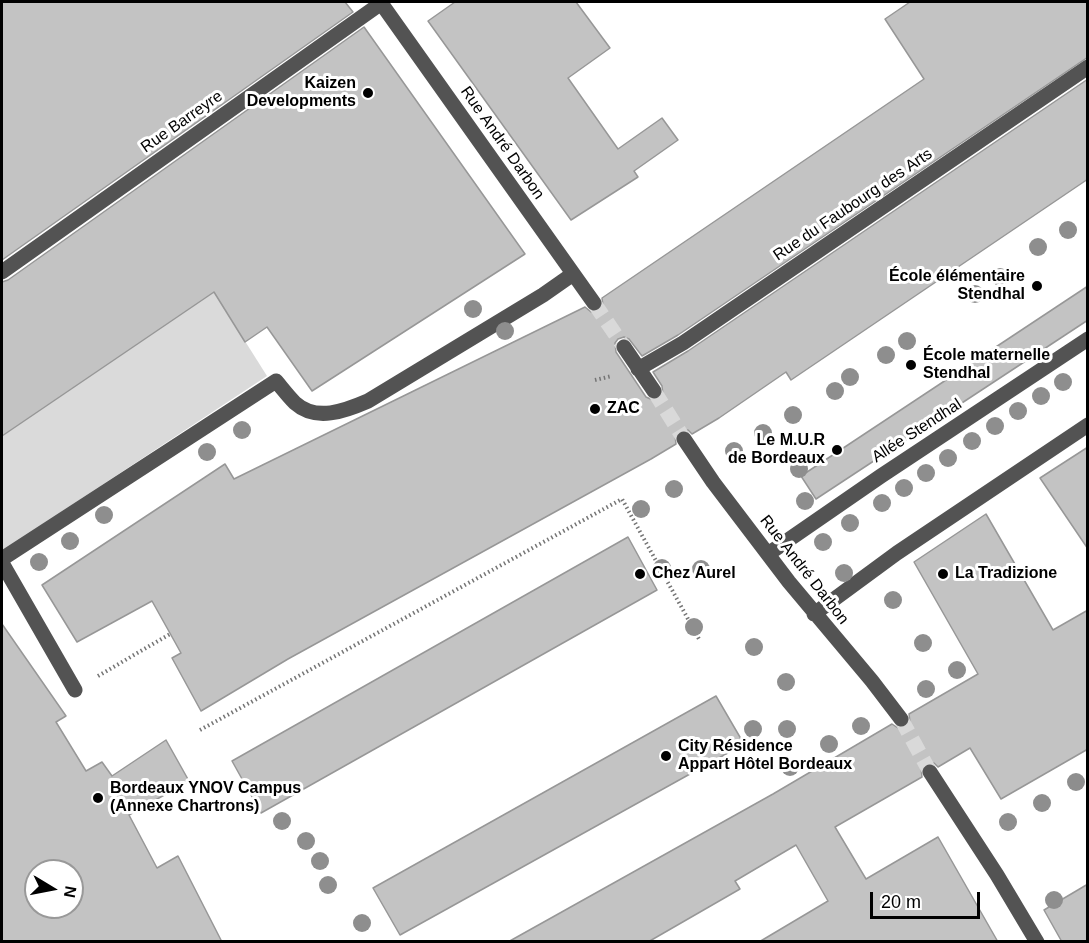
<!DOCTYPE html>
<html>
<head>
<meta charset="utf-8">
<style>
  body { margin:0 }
  #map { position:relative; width:1089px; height:943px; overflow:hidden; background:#fff; font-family:Helvetica,sans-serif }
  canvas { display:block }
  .frame { position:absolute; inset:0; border:3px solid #000; pointer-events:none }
  .north { position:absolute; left:24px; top:859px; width:60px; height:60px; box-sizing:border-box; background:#fff; border:2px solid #999; border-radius:50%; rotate:100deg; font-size:16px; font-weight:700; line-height:24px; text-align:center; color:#000 }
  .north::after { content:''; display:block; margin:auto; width:21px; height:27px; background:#000; clip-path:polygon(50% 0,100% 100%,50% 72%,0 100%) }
  .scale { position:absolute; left:870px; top:892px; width:110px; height:27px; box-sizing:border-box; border:3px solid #000; border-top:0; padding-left:8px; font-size:18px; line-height:21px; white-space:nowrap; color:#000; -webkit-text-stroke:4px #fff; paint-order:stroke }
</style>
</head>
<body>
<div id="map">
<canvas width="1089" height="943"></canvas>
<div class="frame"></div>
<div class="north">N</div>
<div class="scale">20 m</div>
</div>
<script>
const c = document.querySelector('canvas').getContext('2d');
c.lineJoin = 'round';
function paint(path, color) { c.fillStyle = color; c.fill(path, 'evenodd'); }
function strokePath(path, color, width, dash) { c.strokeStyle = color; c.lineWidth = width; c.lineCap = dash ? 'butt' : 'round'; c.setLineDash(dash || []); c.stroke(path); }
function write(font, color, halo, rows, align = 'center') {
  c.font = font + ' Helvetica,sans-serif'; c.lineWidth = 6; c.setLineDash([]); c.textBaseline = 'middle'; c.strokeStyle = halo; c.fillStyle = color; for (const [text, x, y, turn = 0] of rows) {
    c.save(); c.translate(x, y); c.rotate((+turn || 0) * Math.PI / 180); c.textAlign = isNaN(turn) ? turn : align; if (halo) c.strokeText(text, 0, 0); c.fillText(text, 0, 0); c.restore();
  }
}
const green = new Path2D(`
  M214 292 267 376 2 551V436Z`);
const building = new Path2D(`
  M2 2H345L353 12 2 260Z
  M455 2H576L610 48 568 78 618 149 662 118 678 140 634 171 638 177 571 220 428 21Z
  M910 2H1088V57L678 335 642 356 629 339 624 337 618 339 615 343 616 352 646 397 655 401 663 395 662 386 653 372 688 351 1088 79V179L791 380 786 372 719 418 692 434 688 430 679 431 675 435 676 444 651 459 288 659 201 711 172 658 181 653 152 601 77 642 42 585 225 464 234 479 585 307 591 312 599 311 603 306 602 298 924 79 885 19Z
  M364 27 525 254 312 391 267 327 245 342 214 292 2 436V282L8 280Z
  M1088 286V320L816 499 801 476Z
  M1088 447V549L1040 478Z
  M986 514 1053 630 1088 610V749L1001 799 970 748 938 767 934 763 925 764 921 768 922 777 835 827 866 879 938 837 998 942H759L828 901 796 845 735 881 740 889 648 942H508L773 794 892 724 898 728 906 727 910 722 909 714 978 674 914 562Z
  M628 537 657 590 261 813 232 761Z
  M2 624 66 716 56 722 86 771 102 762 112 776 166 740 189 781 129 815 157 868 178 856 222 942H2ZM36 871H72V907H36Z
  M716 696 744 744 400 935 373 888Z
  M1088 884V942H1062L1044 910Z`);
const minorTunnel = new Path2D(`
  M594 303 624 347
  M654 391 684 439
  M901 719 930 772`);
const path = new Path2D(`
  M595 380 612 376
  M98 676 170 634
  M200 730 622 499 699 639`);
const minor = new Path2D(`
  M381 3 594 303
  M2 272 383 2
  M624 347 654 391
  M638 369 683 343 1088 67
  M684 439 713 482 789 582 872 681 901 719
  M768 554 881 476 1088 339
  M2 559 276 381C282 388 288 396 295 403 316 422 345 411 368 401L543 295 573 274
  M2 563 75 690
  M814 614 897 553 1088 425
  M930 772 997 875 1037 942`);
const trees = [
  [1068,230],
  [1038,247],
  [1000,277],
  [975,294],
  [473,309],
  [505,331],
  [907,341],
  [886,355],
  [850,377],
  [1063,382],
  [835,391],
  [1041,396],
  [1018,411],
  [793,415],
  [995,426],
  [242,430],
  [763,433],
  [972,441],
  [734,451],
  [207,452],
  [948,458],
  [799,469],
  [926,473],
  [904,488],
  [674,489],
  [805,501],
  [882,503],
  [641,509],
  [104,515],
  [850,523],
  [70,541],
  [823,542],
  [39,562],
  [662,568],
  [701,569],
  [844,573],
  [893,600],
  [694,627],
  [923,643],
  [754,647],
  [957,670],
  [786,682],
  [926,689],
  [861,726],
  [753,729],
  [787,729],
  [829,744],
  [790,767],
  [1076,782],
  [1042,803],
  [282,821],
  [1008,822],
  [306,841],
  [320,861],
  [328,885],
  [1054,900],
  [362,923]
];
const markers = [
  [368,93,6,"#000"],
  [1037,286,6,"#000"],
  [911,365,6,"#000"],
  [595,409,6,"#000"],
  [837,450,6,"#000"],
  [640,574,6,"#000"],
  [943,574,6,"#000"],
  [666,756,6,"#000"],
  [98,798,6,"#000"]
];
const poiNames = [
  ["Kaizen",356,84,"right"],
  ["Developments",356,102,"right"],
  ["École élémentaire",1025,277,"right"],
  ["Stendhal",1025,295,"right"],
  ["École maternelle",923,356],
  ["Stendhal",923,374],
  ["ZAC",607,409],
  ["Le M.U.R",825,441,"right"],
  ["de Bordeaux",825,459,"right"],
  ["Chez Aurel",652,574],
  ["La Tradizione",955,574],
  ["City Résidence",678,747],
  ["Appart Hôtel Bordeaux",678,765],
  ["Bordeaux YNOV Campus",110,789],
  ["(Annexe Chartrons)",110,807]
];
const streetNames = [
  ["Rue Barreyre",182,122,-35],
  ["Rue André Darbon",502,143,55],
  ["Rue du Faubourg des Arts",853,205,-34],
  ["Allée Stendhal",917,431,-33],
  ["Rue André Darbon",804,570,52]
];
paint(green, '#dadada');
paint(building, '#c3c3c3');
strokePath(building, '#979797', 1.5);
strokePath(minorTunnel, '#d9d9d9', 15, [15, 8]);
strokePath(path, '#757575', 4, [1.5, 3]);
strokePath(minor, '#535353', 15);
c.fillStyle = '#8e8e8e';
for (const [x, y] of trees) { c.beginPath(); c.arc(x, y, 9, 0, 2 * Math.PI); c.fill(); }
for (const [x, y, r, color] of markers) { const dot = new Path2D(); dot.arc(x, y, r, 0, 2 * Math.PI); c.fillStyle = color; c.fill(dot); strokePath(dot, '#fff', 2); }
write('bold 16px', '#000', '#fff', poiNames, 'left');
write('16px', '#000', '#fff', streetNames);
</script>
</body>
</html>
